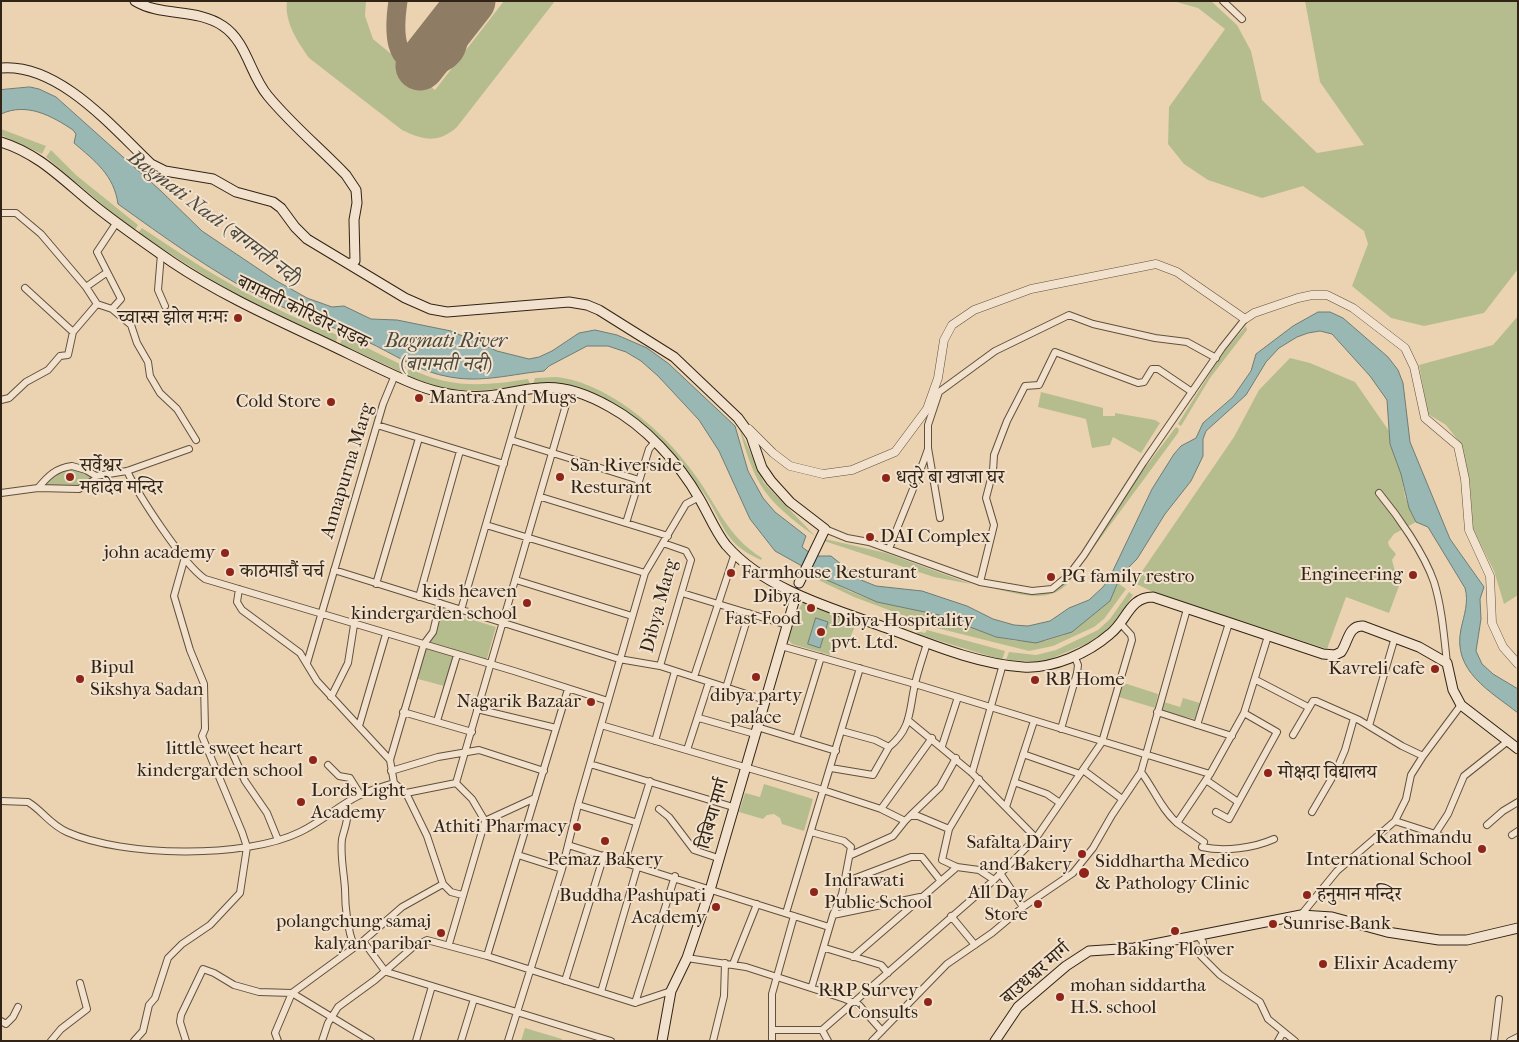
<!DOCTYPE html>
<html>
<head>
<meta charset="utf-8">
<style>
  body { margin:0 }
  #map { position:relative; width:1519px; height:1042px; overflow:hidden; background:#ebd3b2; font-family:"IM FELL French Canon",serif }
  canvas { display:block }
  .frame { position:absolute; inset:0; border:2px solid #312416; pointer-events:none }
</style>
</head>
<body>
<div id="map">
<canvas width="1519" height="1042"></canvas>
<div class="frame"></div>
</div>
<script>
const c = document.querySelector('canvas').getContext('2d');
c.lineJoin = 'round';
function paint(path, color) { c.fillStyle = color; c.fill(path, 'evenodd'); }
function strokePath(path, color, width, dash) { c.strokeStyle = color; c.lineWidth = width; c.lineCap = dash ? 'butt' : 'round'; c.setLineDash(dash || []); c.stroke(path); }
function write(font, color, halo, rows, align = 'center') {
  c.font = font + ' "IM FELL French Canon","Noto Serif Devanagari",serif'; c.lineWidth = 4; c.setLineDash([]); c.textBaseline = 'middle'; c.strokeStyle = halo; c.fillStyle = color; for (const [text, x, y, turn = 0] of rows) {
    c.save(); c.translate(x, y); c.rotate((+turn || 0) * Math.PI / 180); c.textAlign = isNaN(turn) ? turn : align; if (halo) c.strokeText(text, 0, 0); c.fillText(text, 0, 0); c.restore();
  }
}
const green = new Path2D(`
  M287 1H366L365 16 373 39 435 90 504 1H555L457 127C438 144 423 140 402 130L309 58C298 42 284 22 287 1Z
  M1173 1H1211L1237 25 1251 51 1262 100 1317 153 1364 145 1320 82 1305 1H1518V269L1484 313 1424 326 1391 318 1352 286 1368 244 1364 231 1303 186 1262 198 1208 180 1184 164 1168 144 1169 107 1225 29 1198 8Z
  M1 129 46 146 42 154 1 135Z
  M51 150 76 175 138 225 134 231 46 157Z
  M142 228C204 270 267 309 338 335L336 342 227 290 138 233Z
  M1518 316V595L1504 604 1494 571 1473 529 1470 485 1461 444 1446 425 1428 414 1419 365 1493 345Z
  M1246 326 1247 330 1210 378 1181 426 1178 424 1222 354Z
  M343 336 406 367 403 373 340 344Z
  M1290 358 1310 363 1355 382 1389 431 1390 444 1401 474 1405 497 1416 522 1394 534 1388 542 1389 546 1396 554 1392 560 1399 586 1389 613 1346 597 1327 649 1153 592 1134 583 1234 437 1259 390Z
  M409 368C451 389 484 386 528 379L530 384C482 392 452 396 406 375Z
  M557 377C609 383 666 433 695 475 719 508 726 535 762 558L761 560C721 542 725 523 703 492 689 473 673 457 656 442 615 403 592 384 533 384L535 378Z
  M1041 392 1103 408V416H1115V413L1155 420 1160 423 1141 453 1113 437 1110 445 1092 448 1086 419 1038 407Z
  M739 427 764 483 815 536C765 500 755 486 739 427Z
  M1176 427 1179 429 1178 433 1088 555 1134 482Z
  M72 466 93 475V480L79 488H38L47 477Z
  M825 539 886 553 971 584 934 577 824 541Z
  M1083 559 1084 560C1078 568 1073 579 1065 586 1046 604 1014 593 992 588 1044 597 1049 603 1083 559Z
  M810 570 849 591 877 602 939 615 996 637 1017 641H1045L1064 635 1110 601 1118 583 1126 589 1104 619 1094 627 1053 646 1029 651 937 628 854 597 808 575Z
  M1129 592 1133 595 1111 628 1086 644 1043 662 1006 660 1009 652 1036 655 1056 650 1098 630 1110 619Z
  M803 602 857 622 848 642 834 638 830 655 792 644 788 639 796 614Z
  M440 610 496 627 486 662 430 645Z
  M927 630 1005 651 1002 660 917 634 918 631 925 633Z
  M425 645 457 655 448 687 418 679Z
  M1124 683 1158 694 1155 708 1119 697Z
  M1183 698 1200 703 1195 719 1164 712 1162 710 1164 702 1180 707Z
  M764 784 813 799 804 831 782 824 780 818 774 814 767 815 763 819 739 812 745 793 760 797Z
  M525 1028 562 1039 561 1041H521Z`);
const water = new Path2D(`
  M30 87 39 89 56 97 161 191 202 231 275 280 307 298 332 307 344 306 371 319 397 320 451 331 497 351 529 359 539 357 552 351 579 333 595 330 617 335 647 348 669 364 735 426 748 471 763 498 775 512 806 536 802 547 814 556H831L861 580 876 586 922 591 967 606 993 619 1014 625 1028 626 1050 621 1069 608 1089 600 1103 587 1109 579 1152 489 1174 454 1181 446 1196 438 1203 423 1233 397 1251 371 1256 354 1293 326 1318 312H1330L1343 318 1388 357 1398 370 1403 383 1410 442 1450 539 1484 587 1480 599 1481 619 1476 651 1482 664 1493 674 1518 689V713C1490 691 1452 671 1461 629 1464 615 1469 602 1465 588L1428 527 1416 522 1409 508 1401 474 1390 444 1387 400 1370 376 1332 334 1320 331 1308 333 1297 337 1279 348 1266 362 1246 395 1206 431 1203 439V456L1191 481 1165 514 1137 559 1121 575 1110 601 1072 632 1036 643 996 637 939 615 877 602 827 580 775 551 750 519 719 451 699 420 658 376 641 361 626 352 608 346H587L549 366 544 371C511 374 483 383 450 377 419 372 394 354 366 341 331 326 295 314 261 297 211 271 164 237 118 204 114 175 95 161 74 143L76 134 73 130C52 116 27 102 1 114V90Z
  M816 618 828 622 820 648 808 644Z`);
const taxiway = new Path2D(`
  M398 1C394 28 391 69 430 65 440 65 448 61 454 53 460 44 459 33 462 23 464 16 467 8 471 1`);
const runway = new Path2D(`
  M420 66 471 1`);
const minor = new Path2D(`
  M1223 1 1242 19
  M1 213H16L41 234 86 287 97 304 112 309 131 325 137 343 148 362 150 376 160 393 177 409 196 440
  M161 254 158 290 165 306
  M86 287 106 273
  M25 288 73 332
  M112 309 121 299 97 252 117 222
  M1 400 9 398 26 382 48 370 60 356 68 355 73 332 97 304
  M377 425 504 464
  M511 440 639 480
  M72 466 86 470 96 476V479L79 489 38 488C48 476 56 468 72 466Z
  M127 471C139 496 183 564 205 579L514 671 608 701
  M96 476 127 471 189 449
  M1 493 38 488
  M1379 493C1398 516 1424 553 1434 582 1442 608 1444 636 1447 663
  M541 497 668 536
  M940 518 928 448V425L939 392 995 351 1069 315 1093 324 1155 338 1187 342 1216 358
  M626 523 649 449 654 443
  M486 525 645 573
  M825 529 847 538 869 542 980 582 1032 591 1052 589 1069 575 1084 555 1143 463 1222 348 1245 319
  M889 549C902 515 916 484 928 449
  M334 570 619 659 660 666 765 700
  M516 580 632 616
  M980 582 994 525 986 498 993 471 994 455 1007 421 1025 386 1039 385 1055 352 1138 383 1144 382 1152 369H1158L1192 392
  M376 584 419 438
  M239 589 237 602 242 610 300 653 317 681 390 760 394 783 406 793 427 836 443 884 451 892 462 895
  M682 593 787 625
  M419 597 460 451
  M461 610 523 397 521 391
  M781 646 915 684 1210 774
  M307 663 383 404 395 375
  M660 666 691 560 686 551 663 543
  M694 677 735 553
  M1256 680 1308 707
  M726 688 749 613
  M331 697 348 663 354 625
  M477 709 556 728
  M403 712 472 732
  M1157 712 1232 736
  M699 718 755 734
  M437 721 457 655
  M909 721 972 773 1036 838
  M601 725 823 790 881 809 905 821 910 816H918L949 829
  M1197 725 1229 623
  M359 726 386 634
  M1369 726 1395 637
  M757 727 836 751
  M1061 729 1077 673 1078 665 1074 655
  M842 731 875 740 889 747C912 728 909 710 915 684 918 670 923 657 927 643
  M1293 735 1313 701H1316L1359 720 1402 746 1423 756 1461 705
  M796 739 821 657
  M655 741 675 671
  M942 746 958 697
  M687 750 709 682
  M232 752 245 781 267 813 278 840
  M1023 754 1080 774
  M390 760 424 644 433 632 440 603
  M590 764 733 807
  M328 765 339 776 350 778 360 794
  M831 768 873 775 889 747
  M1083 770 1122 799
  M391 771 438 757 479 750 544 771
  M1141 772C1154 789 1161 809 1177 823
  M972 773 1003 664
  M979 779 949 829 942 860 957 867 979 870 994 880
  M1206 780 1238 802
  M1014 782 1047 794 1060 803
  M406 793 456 783
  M1 801 28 802C43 811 49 824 67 832 123 857 245 859 300 832 321 822 338 806 358 796 369 790 382 787 394 783
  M345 805C350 818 345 826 342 839 340 855 344 873 345 889 345 910 347 927 354 947
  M578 805 635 822
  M1006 807 1034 721
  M659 809 669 817 694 850 718 858
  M881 809 932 738
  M1216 812 1229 819 1277 732 1244 713
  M1312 812 1336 771 1345 750 1354 718
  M910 816 940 787 956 758
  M485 821 535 798
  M1395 821 1457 841
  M1487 825 1503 811 1518 802
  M811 832 844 841 851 847 842 894 833 915 812 986
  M1435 834 1448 814 1464 776 1508 741
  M1512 835 1518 831
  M1204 842 1177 823 1210 774 1244 713 1268 636
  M568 845 829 927
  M1202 847C1224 852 1254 848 1274 839
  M518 855 562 869
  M851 855 893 836 905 821
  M625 861 650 781
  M1000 873 1023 907
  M845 882 911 857H922L940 880
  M786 913 860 668
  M833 915 920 897
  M1301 915 1337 871 1395 821 1406 799 1411 775 1423 756
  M951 916 975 945
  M1197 935 1203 942 1201 956 1220 975 1260 1002 1268 1019 1295 1041
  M363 941 385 971 390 973 611 1041
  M449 944 485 821 472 799 456 783 570 391
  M825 948 881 965 888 973
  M487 956 568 689
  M853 957 957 867
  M687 958 746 967 845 999 859 1005 882 1031
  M733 964 757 904
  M565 981 604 855
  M601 992 638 865
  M635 1003 675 876
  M1 1021 6 1024 13 1017 18 1007
  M773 1030H822L994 880 1036 838 1102 742 1132 640 1131 635 1121 624
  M822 1030 828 1041
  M51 1041 61 1029 87 1009 80 983
  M134 1041 143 1031 149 1005 155 998 168 958 182 944 210 925 240 893 247 847 242 832 202 736 205 729 204 684 190 650 174 596 185 557
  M186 1041 180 1022 181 1015 203 969 214 973 234 985 259 992 292 993 363 941 402 907 443 884
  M278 1041 275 1033 292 993 371 1041
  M322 1041 328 1023 338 1007 375 980 413 947 427 940 487 956 635 1003 671 991
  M416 1041 432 986
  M461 1041 474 999
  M508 1041 562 869 578 805 645 573 686 504 699 497
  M713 1041 724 996 725 963
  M772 1041V994L794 916
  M872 1041 947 964 992 933 1023 907 1073 873 1093 848 1112 815 1141 772 1187 609
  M1278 1041 1283 1032
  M1494 1041 1499 999
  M1510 1041 1518 1037`);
const tertiary = new Path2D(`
  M749 429 773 453 790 466 823 474 852 470 895 452 927 409 938 378 944 340 952 325 974 310 1031 289 1156 264 1177 272 1245 319 1254 313 1298 298 1312 295H1327L1353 308 1405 348 1414 367 1425 418 1458 446 1465 479 1469 530 1490 576 1492 623 1503 647 1518 664`);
const secondary = new Path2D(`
  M135 1C161 17 197 8 223 26 247 42 250 75 268 96 291 124 321 149 346 175L356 190 357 203 354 220 355 261 349 264
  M1 68C59 63 113 128 151 164L165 171 213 179 236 192 273 202 281 208 295 227 307 239 405 298 430 309 447 312 569 302 587 305 599 310 674 357 738 418 751 436 762 468 771 481 790 502 825 529 799 583
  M1 142C40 154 65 182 95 206 120 226 146 244 172 262 215 291 262 313 309 335 342 350 374 367 407 381 432 392 459 398 486 396 504 395 521 389 539 388 564 385 589 395 610 407 645 426 679 463 699 498 708 513 715 531 726 545 765 590 834 609 887 628 930 644 977 664 1023 667 1053 669 1088 653 1110 634 1127 621 1129 597 1153 597L1323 654 1335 655 1341 652C1348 643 1348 625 1363 626L1419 647 1447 663 1453 690 1461 705 1518 749
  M662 1041 671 991 687 958 710 890 796 595
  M995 1041 1018 1007 1066 966 1089 951 1134 948 1301 915 1332 917 1387 932 1439 940H1467L1518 928`);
const markers = [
  [238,318,5,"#8f2418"],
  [419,398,5,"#8f2418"],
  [331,402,5,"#8f2418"],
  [70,477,5,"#8f2418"],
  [560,477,5,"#8f2418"],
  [886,478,5,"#8f2418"],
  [870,537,5,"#8f2418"],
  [225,553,5,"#8f2418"],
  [230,572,5,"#8f2418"],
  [731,573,5,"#8f2418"],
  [1413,575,5,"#8f2418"],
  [1051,577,5,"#8f2418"],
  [527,603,5,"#8f2418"],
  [811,608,5,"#8f2418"],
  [821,632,5,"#8f2418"],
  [1435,669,5,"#8f2418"],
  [756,677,5,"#8f2418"],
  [80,679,5,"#8f2418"],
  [1035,680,5,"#8f2418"],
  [591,702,5,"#8f2418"],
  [313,760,5,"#8f2418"],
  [1268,773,5,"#8f2418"],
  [301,802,5,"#8f2418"],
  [577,827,5,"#8f2418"],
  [605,841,5,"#8f2418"],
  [1482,849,5,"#8f2418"],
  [1082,854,5,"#8f2418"],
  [1084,873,6,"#8f2418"],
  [814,892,5,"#8f2418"],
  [1307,895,5,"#8f2418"],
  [1038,904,5,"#8f2418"],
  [716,907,5,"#8f2418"],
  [1273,924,5,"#8f2418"],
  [1175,931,5,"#8f2418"],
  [441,933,5,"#8f2418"],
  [1323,964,5,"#8f2418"],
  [1060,997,5,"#8f2418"],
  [928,1002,5,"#8f2418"]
];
const streetNames = [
  ["बागमती कोरिडोर सडक",303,313,26],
  ["Annapurna Marg",348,471,-73],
  ["Dibya Marg",660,606,-75],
  ["दिबिया मार्ग",714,814,-74],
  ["बाउधश्वर मार्ग",1036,974,-41]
];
const poiNames = [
  ["च्वास्स झोल मःमः",228,318,"right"],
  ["Mantra And Mugs",429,398],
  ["Cold Store",321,402,"right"],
  ["सर्वेश्वर",80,466],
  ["महादेव मन्दिर",80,488],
  ["San Riverside",570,466],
  ["Resturant",570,488],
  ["धतुरे बा खाजा घर",896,478],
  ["DAI Complex",880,537],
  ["john academy",215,553,"right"],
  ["काठमाडौं चर्च",240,572],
  ["Farmhouse Resturant",741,573],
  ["Engineering",1403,575,"right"],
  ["PG family restro",1061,577],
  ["kids heaven",517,592,"right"],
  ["kindergarden school",517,614,"right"],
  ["Dibya",801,597,"right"],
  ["Fast Food",801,619,"right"],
  ["Dibya Hospitality",831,621],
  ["pvt. Ltd.",831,643],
  ["Bipul",90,668],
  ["Sikshya Sadan",90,690],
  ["Kavreli cafe",1425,669,"right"],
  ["RB Home",1045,680],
  ["dibya party",756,696,"center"],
  ["palace",756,718,"center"],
  ["Nagarik Bazaar",581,702,"right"],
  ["little sweet heart",303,749,"right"],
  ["kindergarden school",303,771,"right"],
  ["मोक्षदा विद्यालय",1278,773],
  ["Lords Light",311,791],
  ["Academy",311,813],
  ["Athiti Pharmacy",567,827,"right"],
  ["Kathmandu",1472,838,"right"],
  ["International School",1472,860,"right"],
  ["Safalta Dairy",1072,843,"right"],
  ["and Bakery",1072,865,"right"],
  ["Pemaz Bakery",605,860,"center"],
  ["Siddhartha Medico",1095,862],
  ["& Pathology Clinic",1095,884],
  ["Indrawati",824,881],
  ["Public School",824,903],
  ["All Day",1028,893,"right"],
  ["Store",1028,915,"right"],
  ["हनुमान मन्दिर",1317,895],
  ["Buddha Pashupati",706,896,"right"],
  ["Academy",706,918,"right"],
  ["polangchung samaj",431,922,"right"],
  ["kalyan paribar",431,944,"right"],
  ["Sunrise Bank",1283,924],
  ["Baking Flower",1175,950,"center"],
  ["Elixir Academy",1333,964],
  ["mohan siddartha",1070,986],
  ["H.S. school",1070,1008],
  ["RRP Survey",918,991,"right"],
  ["Consults",918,1013,"right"]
];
const waterNames = [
  ["Bagmati Nadi (बागमती नदी)",214,219,37],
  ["Bagmati River",446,342],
  ["(बागमती नदी)",446,365]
];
paint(green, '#b5bd8e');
paint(water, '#99b7b3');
strokePath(water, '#6f7c74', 1);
strokePath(taxiway, '#8e7c64', 19);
strokePath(runway, '#8e7c64', 49);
strokePath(minor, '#60503d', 8);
strokePath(tertiary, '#60503d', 9);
strokePath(secondary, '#312416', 11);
strokePath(minor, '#f2e2cd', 6);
strokePath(tertiary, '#f2e2cd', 8);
strokePath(secondary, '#f2e2cd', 9);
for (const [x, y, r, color] of markers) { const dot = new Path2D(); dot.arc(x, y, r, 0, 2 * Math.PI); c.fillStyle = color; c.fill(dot); strokePath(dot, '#f2e2cd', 2); }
write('19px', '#312416', '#f2e2cd', streetNames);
write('19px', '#312416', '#f2e2cd', poiNames, 'left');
write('italic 20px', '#4b493d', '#f2e2cd', waterNames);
</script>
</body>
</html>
